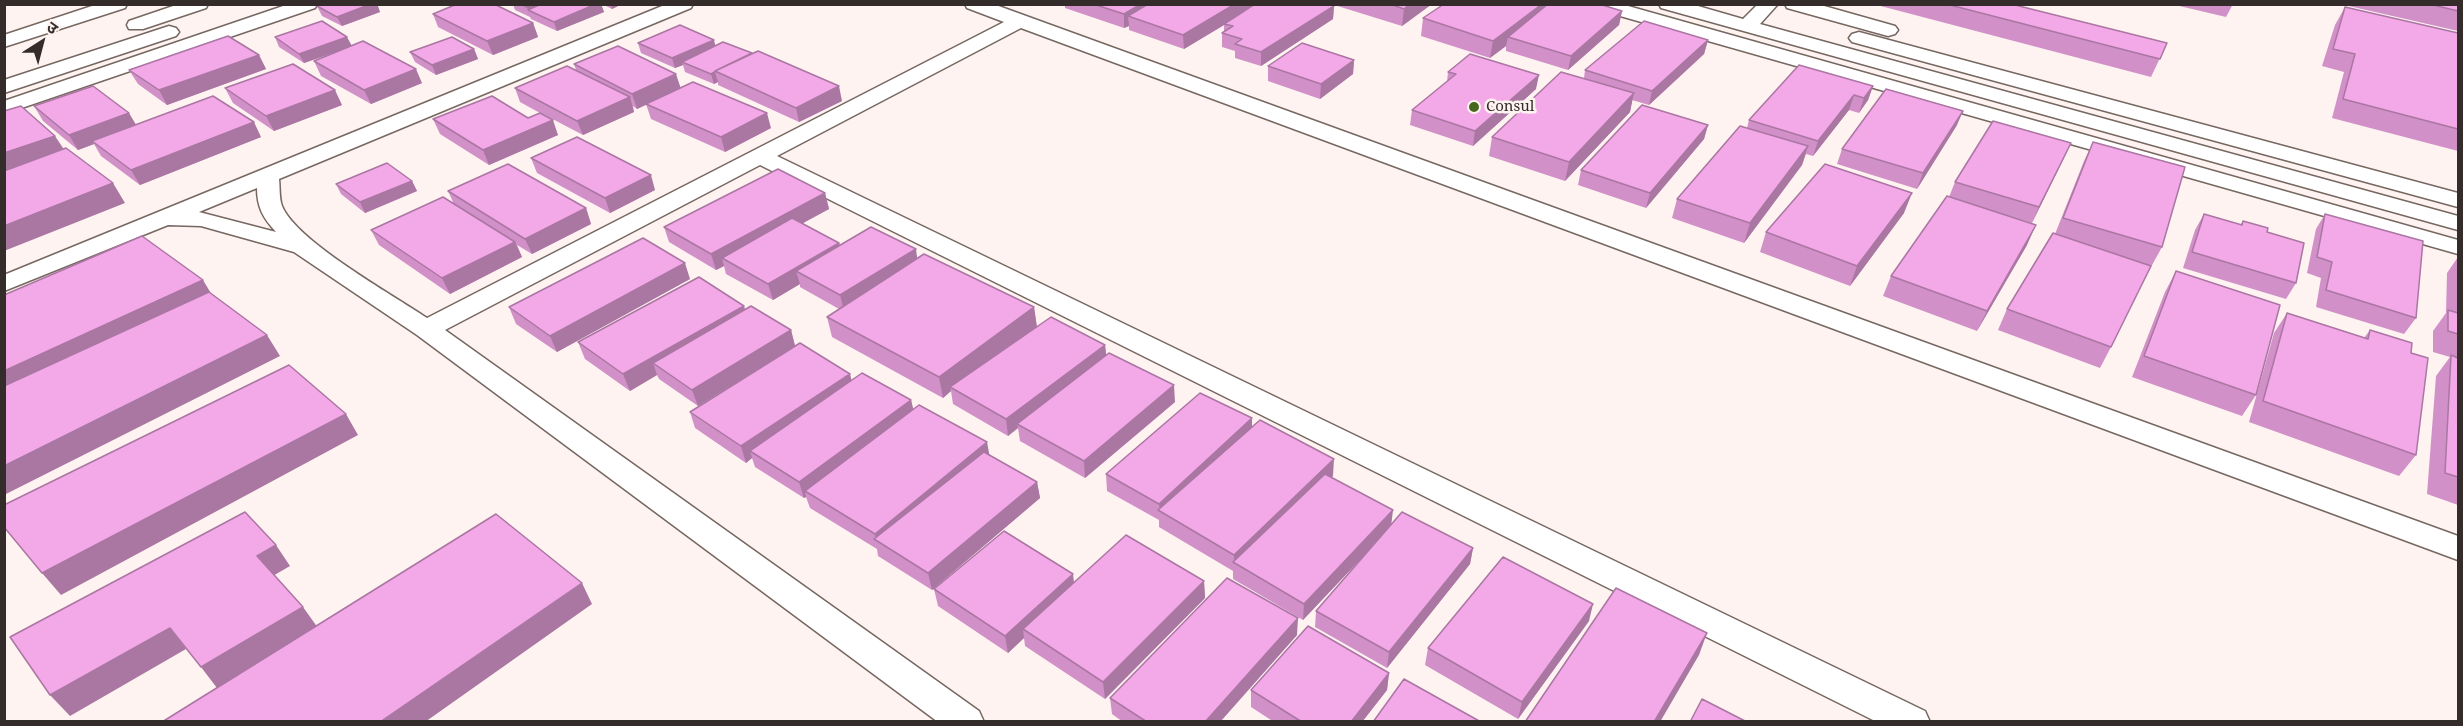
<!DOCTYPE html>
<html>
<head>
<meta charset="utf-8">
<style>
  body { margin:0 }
  #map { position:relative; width:2463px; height:726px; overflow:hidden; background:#fef3f0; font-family:"Noto Serif","Noto Sans Devanagari",serif }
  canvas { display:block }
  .frame { position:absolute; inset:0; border:6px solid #332c2a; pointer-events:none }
  .north { position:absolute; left:12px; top:12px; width:60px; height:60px; -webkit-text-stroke:4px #fef3f0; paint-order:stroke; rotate:36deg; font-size:16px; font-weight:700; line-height:24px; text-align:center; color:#332c2a }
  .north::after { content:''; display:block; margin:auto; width:21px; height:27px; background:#332c2a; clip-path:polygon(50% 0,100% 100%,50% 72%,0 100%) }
</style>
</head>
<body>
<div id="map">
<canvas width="2463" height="726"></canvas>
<div class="frame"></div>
<div class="north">उ</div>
</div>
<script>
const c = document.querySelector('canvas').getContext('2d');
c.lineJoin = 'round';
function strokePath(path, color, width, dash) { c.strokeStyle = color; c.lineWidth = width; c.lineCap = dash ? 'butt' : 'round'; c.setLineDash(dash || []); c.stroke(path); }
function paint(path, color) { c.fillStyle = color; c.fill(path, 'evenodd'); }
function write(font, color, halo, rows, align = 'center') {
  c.font = font + ' "Noto Serif",serif'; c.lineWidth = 5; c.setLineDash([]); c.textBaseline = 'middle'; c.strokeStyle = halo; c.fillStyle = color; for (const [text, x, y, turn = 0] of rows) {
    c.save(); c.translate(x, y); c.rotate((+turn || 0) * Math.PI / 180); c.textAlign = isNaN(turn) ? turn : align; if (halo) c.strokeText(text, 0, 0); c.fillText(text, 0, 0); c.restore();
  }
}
const minor = new Path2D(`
  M98 4H127L125 8 4 47V35Z
  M179 4H208L206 8 143 29H129L127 25 129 21Z
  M289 4H317L315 8 4 114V101Z
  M667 4H693L691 8 279 179C280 187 279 198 282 206 296 241 393 295 427 318L1004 22 967 8 965 4H993L2458 536V560L1021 28 777 156 1925 711 1930 722H1877L760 165 445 330 979 711 984 722H938L417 335 294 252 201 226 168 225 4 291V275ZM257 188C257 207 263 218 276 232L199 212Z
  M1590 4H1621L2458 240V254L1592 8Z
  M1659 4H1691L1743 19 1758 4H1778L1760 24 2458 216V230L1661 8Z
  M1785 4H1817L1895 26 1898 30 1895 34 1888 36 1787 8Z
  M169 26 176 28 179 32 176 36 4 93V80Z
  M1859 32 2458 193V207L1852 42 1849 38 1852 34Z`);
const wall = new Path2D(`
  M322 4H377L380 12 342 26 322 16 317 6Z
  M513 4H601L604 12 557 31 531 19 530 17 515 10Z
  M602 4H622L612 9Z
  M1065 4H1330L1334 6 1333 19 1261 66 1235 58V51L1222 47V33L1224 31V25L1184 49 1129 30V26L1124 28 1065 8Z
  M1331 4H1432L1402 26Z
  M1873 4H2011L2167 43 2151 77Z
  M2171 4H2233L2226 17Z
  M2340 4H2458V31Z
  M2345 7 2458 33V151L2332 118 2344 72 2322 66 2335 25Z
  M1622 11 1619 25 1568 70 1506 51V46L1490 58 1421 36 1423 18Z
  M433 14 533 23 538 37 493 55 438 27Z
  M275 37 351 46 422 83 371 104 321 76 314 61 337 52 304 63 279 47Z
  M1708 40 1704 54 1649 105 1632 100 1630 112 1565 181 1489 156 1492 137 1584 78 1585 70Z
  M638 43 715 46 842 101 799 122 718 85V82L714 84 685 72 683 65 675 68 641 53Z
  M474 49 478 59 436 75 415 62 410 52Z
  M259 55 266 69 167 105 138 84 129 70Z
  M1354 60 1353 74 1320 99 1268 81V66Z
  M574 64 680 88 771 128 725 152 651 119 646 104 637 109 633 106 634 112 583 135 541 113 558 135 489 165 440 134 433 119 528 118 540 113 520 102 515 88 576 70Z
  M1448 72 1536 89 1473 146 1410 125 1412 110 1447 82Z
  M1873 86 1868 100 1859 113 1849 110 1813 156 1806 154 1802 165 1744 243 1672 218 1677 199 1747 128 1749 120Z
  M225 88 342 105 274 131 233 103Z
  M34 106 136 125 261 137 140 185 101 156 94 144 78 150 43 121Z
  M1708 125 1704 139 1646 208 1578 185 1581 170Z
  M1957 125 1917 189 1837 164 1842 149Z
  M2093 142 2162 247 2151 267 2111 347 2100 368 1998 330 2007 309 2055 234 2084 161Z
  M2071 143 2032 223 1977 206 2027 245 1977 331 1883 296 1891 276 1949 197 1955 182Z
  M531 158 655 190 610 213 537 173Z
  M412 181 417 191 365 213 341 194 336 184Z
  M448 191 586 208 591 224 532 254 517 245 522 257 450 294 379 245 371 230 453 202Z
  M825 193 829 209 802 223 839 243 840 245 917 258 1034 307 1037 327 1105 345 1106 355 1175 402 1085 478 1020 441 1018 428 1008 436 953 404 951 391 943 398 832 337 827 317 839 309 800 287V284L773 300 726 274 724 266 716 270 669 242 664 227Z
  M1904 213 1850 286 1760 252 1766 232Z
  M2204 214 2240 225 2243 221 2267 232 2296 283 2286 299 2183 268 2195 230Z
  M2325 214 2416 318 2404 334 2316 307 2321 278 2307 273 2316 229Z
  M2458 257V505L2427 494 2436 376 2450 357 2433 352V331L2446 313 2447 273Z
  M2176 271 2256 395 2242 416 2132 377 2165 292Z
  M690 279 557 352 516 324 509 307Z
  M746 309 791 330 795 346 698 406 659 379 657 375 630 391 585 359 578 342Z
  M2287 313 2364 338 2370 330 2411 353 2416 455 2399 476 2249 422 2274 333Z
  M852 380 911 400 913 410 989 455 1037 482 1040 498 932 590 878 556 877 549 810 508 806 497 804 498 755 467 752 458 746 463 695 428 690 412Z
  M1252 418V428L1333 476 1331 477 1391 525 1473 548 1470 564 1387 668 1315 627 1316 611 1369 550 1303 620 1233 579V571L1159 527V520L1107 491 1106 474Z
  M1204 581 1205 598 1105 699 1025 646 1024 638 1008 653 938 606 934 589 1074 582Z
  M1589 621 1518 719 1425 665 1428 648Z
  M1297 635 1220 722H1123L1112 714 1110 698Z
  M1389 673 1387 690 1362 722H1274L1251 707V690Z`);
const shadedWall = new Path2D(`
  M371 4H377L380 12 342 26 337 17Z
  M534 4H561L528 10 530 17 527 7Z
  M596 4H601L604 12 557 31 554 22Z
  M611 4H622L612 9Z
  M1141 4H1165L1128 16 1129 26 1124 28V14Z
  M1235 4H1258L1224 24V25L1184 49 1183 35Z
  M1410 4H1432L1402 26 1404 9Z
  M1542 4H1562L1508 37 1506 46 1490 58 1493 41Z
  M1334 6 1333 19 1261 66V52Z
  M1622 11 1619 25 1568 70 1571 56Z
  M533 23 538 37 493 55 487 41Z
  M347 37 352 46 304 63 299 54Z
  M714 40 716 49 682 62 683 65 675 68 672 58Z
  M1708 40 1704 54 1649 105 1652 91Z
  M474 49 478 59 436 75 432 65Z
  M259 55 266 69 167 105 159 90Z
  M1354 60 1353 74 1320 99 1321 84Z
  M416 69 422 83 371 104 364 90Z
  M715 72 718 82 714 84 711 74Z
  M676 74 681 89 637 109 632 94Z
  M1539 75 1536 89 1473 146 1475 131Z
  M839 86 842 101 799 122 796 108Z
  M1873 86 1868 100 1859 113 1864 98Z
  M335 90 342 105 274 131 266 116Z
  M1634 93 1630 112 1565 181 1569 162Z
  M1854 95 1849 110 1813 156 1818 141Z
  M630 97 634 112 583 135 577 121Z
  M1963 111 1957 125 1917 189 1923 173Z
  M129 113 138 128 92 141 94 144 78 150 69 135Z
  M767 113 771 128 725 152 721 137Z
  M553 120 558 135 489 165 483 150Z
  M254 122 261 137 140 185 131 170Z
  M1708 125 1704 139 1646 208 1650 193Z
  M55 136 65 151 4 172V153Z
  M2071 143 2064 158 2032 223 2039 207Z
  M1808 146 1802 165 1744 243 1750 223Z
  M651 175 655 190 610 213 605 198Z
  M412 181 417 191 365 213 360 202Z
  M113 183 125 203 4 251V226Z
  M825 193 829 209 730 263 722 258 724 266 716 270 711 254Z
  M1912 193 1904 213 1850 286 1857 266Z
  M586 208 591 224 532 254 525 239Z
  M2036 225 2027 245 1977 331 1987 311Z
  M515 242 522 257 450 294 442 278Z
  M839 243 843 258 796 271 800 284 773 300 768 284Z
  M916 249 918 265 844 311 840 295Z
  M685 263 690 279 557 352 550 336Z
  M203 280 215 300 4 400V371Z
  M744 306 749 322 653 363 657 375 630 391 623 374Z
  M1034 307 1037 328 950 387 951 391 943 398 939 377Z
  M791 330 795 346 698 406 692 390Z
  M267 335 280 356 4 495V466Z
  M1105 345 1107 361 1017 424 1018 428 1008 436 1006 419Z
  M850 374 854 390 750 451 752 458 746 463 741 446Z
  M1174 385 1175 402 1085 478 1084 461Z
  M911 400 915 416 805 491 806 497 804 498 799 482Z
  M346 414 358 435 61 595 42 573Z
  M1252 418V435L1160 511 1159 504Z
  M987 442 990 458 876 541 875 534Z
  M1334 459 1333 476 1240 566 1234 563V555Z
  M1037 482 1040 498 932 590 928 573Z
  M1393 510 1391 527 1303 620 1304 604Z
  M276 545 290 566 271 577 257 556Z
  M1473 548 1470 564 1387 668 1389 652Z
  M1073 574 1075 591 1023 629 1024 638 1008 653 1005 636Z
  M1204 581 1205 598 1105 699 1103 682Z
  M582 583 592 604 425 722H380Z
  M1593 604 1589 621 1518 719 1522 702Z
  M303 607 318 628 217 688 201 667Z
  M1298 618 1297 635 1220 722H1205Z
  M170 628 186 649 70 716 50 695Z
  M1707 633 1699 655 1660 722H1654Z
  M1389 673 1387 690 1362 722H1351Z`);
const building = new Path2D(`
  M322 4H371L337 17 317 6Z
  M457 4H494L533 23 487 41 433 14Z
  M520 4H534L527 7Z
  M541 4H596L554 22 528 10Z
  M1093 4H1141L1124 14Z
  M1148 4H1235L1183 35 1128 16Z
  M1255 4H1330L1334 6 1261 52 1235 44 1242 39 1222 33 1233 26 1224 24Z
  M1390 4H1410L1404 9Z
  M1444 4H1542L1493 41 1423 18Z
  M1548 4H1599L1622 11 1571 56 1508 37Z
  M1946 4H2011L2167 43 2160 59Z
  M2429 4H2458V11Z
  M2345 7 2458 33V129L2343 99 2355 54 2333 49Z
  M322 21 347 37 299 54 275 37Z
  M1644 21 1708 40 1652 91 1585 70Z
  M680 25 714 40 672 58 638 43Z
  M228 36 259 55 159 90 129 70Z
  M452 37 474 49 432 65 410 52Z
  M363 41 416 69 364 90 314 61Z
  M723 42 752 53 715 71H716L711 74 682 62Z
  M1302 43 1354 60 1321 84 1268 66Z
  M618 46 676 74 632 94 574 64Z
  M758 51 839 86 796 108 715 71Z
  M1470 54 1539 75 1475 131 1412 110 1456 74 1448 72Z
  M293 64 335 90 266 116 225 88Z
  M1799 65 1873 86 1864 98 1854 95 1818 141 1749 120Z
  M567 66 630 97 577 121 515 88Z
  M1561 72 1634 93 1569 162 1492 137Z
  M693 82 767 113 721 137 646 104Z
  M93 86 129 113 69 135 34 106Z
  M1886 89 1963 111 1923 173 1842 149Z
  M213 96 254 122 131 170 92 141Z
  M492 96 528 118 540 113 553 120 483 150 433 119Z
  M1642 105 1708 125 1650 193 1581 170Z
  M21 106 55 136 4 153V111Z
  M1993 121 2071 143 2039 207 1955 182Z
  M1740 126 1808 146 1750 223 1677 199Z
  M577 137 651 175 605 198 531 158Z
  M2093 142 2185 167 2162 247 2063 218Z
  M66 148 113 183 4 226V171Z
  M387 163 412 181 360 202 336 184Z
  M508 164 586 208 525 239 448 191Z
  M1825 164 1912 193 1857 266 1766 232Z
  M778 169 825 193 711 254 664 227Z
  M1947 196 2036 225 1987 311 1891 276Z
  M443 197 515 242 442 278 371 230Z
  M2204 214 2242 225 2243 221 2268 228 2267 232 2304 243 2296 283 2192 252Z
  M2325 214 2423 241 2416 318 2326 290 2332 262 2317 257Z
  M792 218 839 243 768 284 722 258Z
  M871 227 916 249 840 295 796 271Z
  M2053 233 2151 266 2111 347 2007 309Z
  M142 236 203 280 4 371V295Z
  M643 238 685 263 550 336 509 307Z
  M924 254 1034 307 939 377 827 317Z
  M2176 271 2280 305 2256 395 2144 356Z
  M699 277 744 306 623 374 578 342Z
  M209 292 267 335 4 466V386Z
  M751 306 791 330 692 390 653 363Z
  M2448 310 2458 313V334L2448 331Z
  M2287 313 2368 339 2370 330 2412 343 2411 353 2428 358 2416 455 2263 401Z
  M1051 317 1105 345 1006 419 950 387Z
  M800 343 850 374 741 446 690 412Z
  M1109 353 1174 385 1084 461 1017 424Z
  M2451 355 2458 358V477L2445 473Z
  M289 365 346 414 42 573 4 527V505Z
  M862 373 911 400 799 482 750 451Z
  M1200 393 1252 418 1159 504 1106 474Z
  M919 405 987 442 875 534 805 491Z
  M1260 420 1334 459 1234 555 1158 510Z
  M984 452 1037 482 928 573 874 539Z
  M1325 474 1393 510 1304 604 1233 562Z
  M245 512 276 545 257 556 303 607 201 667 170 628 50 695 10 637Z
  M1402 512 1473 548 1389 652 1316 611Z
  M496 514 582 583 380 722H162Z
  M1004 531 1073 574 1005 636 934 589Z
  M1126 535 1204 581 1103 682 1023 629Z
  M1503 557 1593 604 1522 702 1428 648Z
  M1227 578 1298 618 1205 722H1147L1110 698Z
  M1616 588 1707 633 1654 722H1525Z
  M1308 626 1389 673 1351 722H1302L1251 690Z
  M1404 679 1481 722H1373Z
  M1702 699 1747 722H1690Z`);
const markers = [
  [1474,107,6,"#46671e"]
];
const farPoinames = [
  ["Consul",1486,107]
];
strokePath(minor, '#766761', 3);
paint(minor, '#fff');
paint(wall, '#d190c8');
paint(shadedWall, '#aa76a2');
paint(building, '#f3a8e8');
strokePath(building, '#aa76a2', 1.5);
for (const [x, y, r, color] of markers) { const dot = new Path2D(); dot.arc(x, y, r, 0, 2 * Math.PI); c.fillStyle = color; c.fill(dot); strokePath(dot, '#fef3f0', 2); }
write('15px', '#332c2a', '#fef3f0', farPoinames, 'left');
</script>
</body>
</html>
